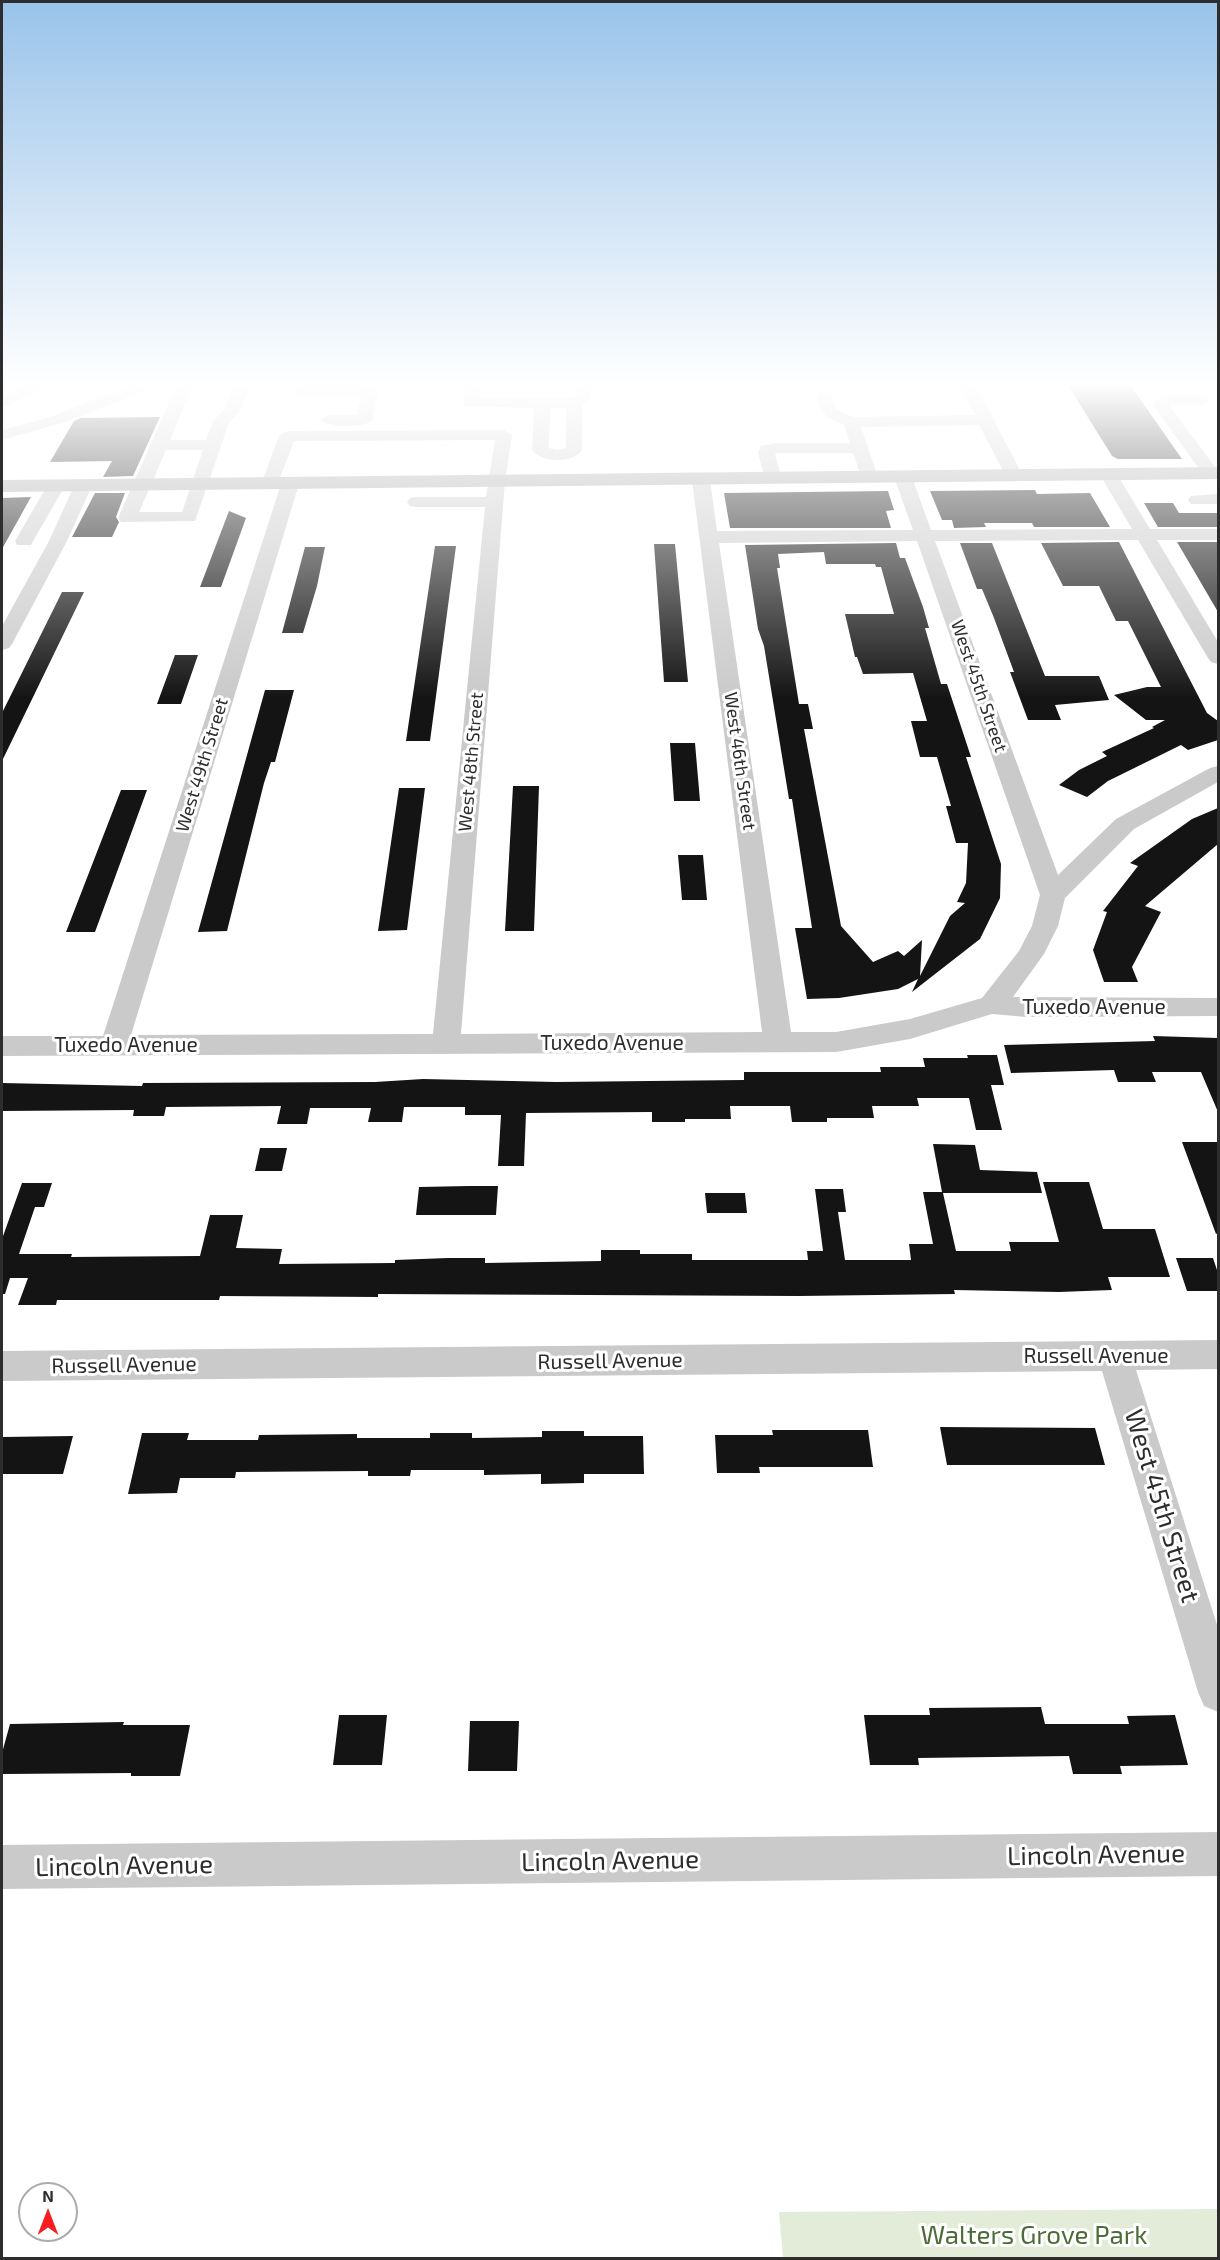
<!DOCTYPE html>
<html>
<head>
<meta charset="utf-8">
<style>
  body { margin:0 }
  #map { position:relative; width:1220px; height:2260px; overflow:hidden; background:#fff; font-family:"Exo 2",sans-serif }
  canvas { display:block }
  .frame { position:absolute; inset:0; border:3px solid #2d2d2d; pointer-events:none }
  .north { position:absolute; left:18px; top:2182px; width:60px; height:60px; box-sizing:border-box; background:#fff; border:2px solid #ababab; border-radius:50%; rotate:0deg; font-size:16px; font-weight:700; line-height:24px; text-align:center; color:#2d2d2d }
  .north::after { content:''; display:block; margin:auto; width:21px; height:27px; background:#f41f1e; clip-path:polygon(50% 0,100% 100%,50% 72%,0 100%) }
</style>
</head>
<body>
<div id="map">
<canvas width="1220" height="2260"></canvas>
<div class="frame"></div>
<div class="north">N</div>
</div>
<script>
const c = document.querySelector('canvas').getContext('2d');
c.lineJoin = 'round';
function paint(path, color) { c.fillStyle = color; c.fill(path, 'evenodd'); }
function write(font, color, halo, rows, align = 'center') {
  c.font = font + ' "Exo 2",sans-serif'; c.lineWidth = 6; c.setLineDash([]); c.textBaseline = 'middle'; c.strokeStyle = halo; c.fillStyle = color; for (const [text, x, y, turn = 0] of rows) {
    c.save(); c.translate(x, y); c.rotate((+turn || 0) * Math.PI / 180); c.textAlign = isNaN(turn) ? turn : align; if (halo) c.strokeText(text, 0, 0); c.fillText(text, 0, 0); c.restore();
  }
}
const green = new Path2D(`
  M1218 2209V2258H783L779 2212Z`);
const building = new Path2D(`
  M1066 382H1128L1182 459H1118L1112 456Z
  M160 417 133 476 103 477 112 461 50 462 74 421 81 418Z
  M1035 490 1037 494 1090 493 1110 527H1034L1032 523H984L986 527 954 528 952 520H942L930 491Z
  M888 491 894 510 886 511 891 528H730L724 493Z
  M95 493H125L116 517 119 522 112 537H72Z
  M31 497 2 549V498Z
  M1144 503H1173L1179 513H1218V527H1158Z
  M229 511 246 518 221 587H200Z
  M1119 542 1207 713 1218 721V740L1188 750 1181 745 1108 781 1087 797 1059 785 1079 770 1107 756 1102 752 1154 728 1152 727 1165 720H1146L1114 695 1147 687H1161L1128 621H1116L1099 586H1063L1041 543Z
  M1177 542H1218V612L1197 576Z
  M896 543 900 558H905L923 607 929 628H925L941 684H947L971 757H966L1001 864 1000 898 980 939 912 992 918 979 898 989 839 998 807 999 795 928H812L792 799H789L764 646 758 629 745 545ZM824 552 826 564H875L876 567H881L894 614H845L855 657H857L863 674 913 673 927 721H911L920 757H937L951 806H946L956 843H968L966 883 957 902 965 903 950 916 920 976 922 940 904 956 898 951 873 962 841 926 804 729H813L808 704H799L777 568H780L778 554Z
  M960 543H992L1045 676H1099L1109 700 1055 705 1061 720H1028L1010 672H1014L994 618 982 589H977Z
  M654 544H675L688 682H664Z
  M435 546H456L430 741H406Z
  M305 547H325L317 586 303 633H282Z
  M62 592H84L2 761V713Z
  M175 655H198L181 704H157Z
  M265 690H294L275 762H271L264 783 227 931 198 932Z
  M670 743H695L700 801H674Z
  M513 786H539L534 931H505Z
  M399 788H425L407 930 378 931Z
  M121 790H147L95 932H66Z
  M1218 808V844L1145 906 1161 912 1132 967 1138 982H1104L1093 950 1107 912 1103 911 1138 866 1130 863 1192 819Z
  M678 855H703L707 900H682Z
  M1153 1036 1218 1038V1112L1201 1072H1152L1156 1082H1118L1114 1070 1011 1073 1004 1045 1155 1041Z
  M967 1055H997L1004 1085H991L1002 1130H976L969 1098H917L919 1106H872L874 1118H827V1122H792L790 1106H730L731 1119H685V1122H652V1112L526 1113 524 1166H498L501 1115H465V1107H404L402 1122H368L371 1108H310L307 1124H277L281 1106 166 1107 164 1116H133L134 1110 2 1111V1083L142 1086 143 1083 375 1082 423 1079 556 1082 744 1080V1072H881L880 1067H925L923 1058H968Z
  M1182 1142H1218V1233L1216 1234Z
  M933 1144 975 1145 980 1170 1037 1172 1042 1193H943L956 1251H1011L1009 1242H1059L1043 1182H1089L1103 1229H1155L1170 1277H1108L1112 1290 1059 1292 954 1290 955 1294 799 1296 378 1294V1297L220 1296 219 1300H57L56 1305H18L28 1278H10L5 1294H2V1239L22 1183H52L44 1207H35L19 1254H72L71 1257 200 1256 210 1215H243L236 1248 282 1249 279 1264 395 1263V1260L448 1258H485V1263L601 1261V1250H640V1254H692V1260H808L807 1251H823L815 1189H843L846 1212H838L845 1260H911L909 1244H933L923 1192H942Z
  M260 1148H287L282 1171H255Z
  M469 1186H498L496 1215H416L419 1187Z
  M705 1193H745L747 1213H707Z
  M1176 1258H1213L1218 1273V1291H1187Z
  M940 1427 1095 1428 1105 1465H947Z
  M772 1430H868L873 1467H759L760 1473H717L715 1435H773Z
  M542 1431H584V1436H643L644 1474H584V1483L541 1484V1474L484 1475V1470H411L410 1476H368V1471L236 1472 235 1478H180L177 1493 128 1494 142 1433H189L187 1440H258L259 1435 357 1434V1438H430V1433H472V1438L542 1437Z
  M73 1436 63 1474H2V1437Z
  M1041 1707 1045 1724H1129L1127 1716 1175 1715 1188 1765 1120 1766 1122 1774H1073L1069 1756 918 1758 919 1765H870L864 1715H930L929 1708Z
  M339 1715H387L382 1765H333Z
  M470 1721H519L517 1771H468Z
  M124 1722 123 1725H190L180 1776H131V1773L2 1774V1753L10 1724Z`);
const minor = new Path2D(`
  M31 382 49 383 47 386 2 408V397Z
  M141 382H163L161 385 62 423 2 440V430L50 417Z
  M178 382H194L170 440H206L213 421 225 409 235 382H251L240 411 229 423 195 521 121 522 118 518ZM166 450H203L182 512H139Z
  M364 382H380L372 420C366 428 327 428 321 420L329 415H357L361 396H303L295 391 303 386H363Z
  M468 382H484L480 398H571L575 396V382H591V398L582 405V450C572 464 542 463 532 450L534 408 465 406 463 403ZM550 408H566V448L557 450 549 448Z
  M958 382H974L1023 476 1020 480H1008L979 425 861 427 878 477 875 481H863L853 453H775L781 479 778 483H766L758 453 761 446 775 443H850L844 425C824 416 823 416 816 395L818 392H830L837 410 853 417 975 415Z
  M1165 395H1202L1210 400 1202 405H1169L1218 471 1217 477H1205L1153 405 1159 397Z
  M504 430 512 435 505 481 461 1034 762 1032 692 480 695 476H707L710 480 717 531 913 530 894 477 897 473H909L912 477 931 530 1132 529 1100 475 1103 471H1115L1150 529H1218V540H1157L1218 642V664L1211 662 1208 658 1138 540 935 541 1058 875 1116 819 1210 768 1218 766V782L1134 829 1065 898 1058 926 1044 954 1013 997 1218 998V1016L1027 1017 992 1014 910 1039 836 1052 2 1056V1036H103L281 484 284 480H296L299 484 131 1035 433 1034 485 507H416L410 506 407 502 410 498 416 497H486L495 440 294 441 276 488H264L261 484 279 436 287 431ZM917 541 1040 895 1032 926 1019 951 982 998 910 1019 836 1032H791L719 543Z
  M56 481 62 482 65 486 33 541 31 545H17L15 541 47 486 50 482Z
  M83 481 89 482 92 486 67 541 12 644 9 648 2 650V626L49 541 74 486 77 482Z
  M1218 494V504H1191L1188 500 1191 496Z
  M1218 1340V1369L1136 1370 1218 1628V1712L1204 1706 1198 1692 1102 1371 2 1381V1351Z
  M1218 1832V1876L2 1889V1845Z`);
const major = new Path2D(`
  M1218 467V479L2 492V480Z`);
const farStreetnames = [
  ["West 45th Street",979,686,71],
  ["West 46th Street",740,761,82],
  ["West 48th Street",471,762,-85],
  ["West 49th Street",202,765,-73]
];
const streetNames = [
  ["Tuxedo Avenue",1094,1007],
  ["Tuxedo Avenue",612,1043],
  ["Tuxedo Avenue",126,1045],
  ["Russell Avenue",1096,1356],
  ["Russell Avenue",610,1361,-1],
  ["Russell Avenue",124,1365,-1]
];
const nearStreetnames = [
  ["West 45th Street",1162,1506,73],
  ["Lincoln Avenue",1096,1855,-1],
  ["Lincoln Avenue",610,1861,-1],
  ["Lincoln Avenue",124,1866,-1]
];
const nearParknames = [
  ["Walters Grove Park",1034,2235]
];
paint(green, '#e2ecd9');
paint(building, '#141414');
paint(minor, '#cacaca');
paint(major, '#a5a5a5');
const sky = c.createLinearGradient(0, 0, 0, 698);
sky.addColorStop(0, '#99c3ea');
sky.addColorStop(0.55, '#fff');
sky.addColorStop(1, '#ffffff00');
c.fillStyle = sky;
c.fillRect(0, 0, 1220, 698);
write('18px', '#2d2d2d', '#fff', farStreetnames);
write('21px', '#2d2d2d', '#fff', streetNames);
write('26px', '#2d2d2d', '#fff', nearStreetnames);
write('26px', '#4c6c37', '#fff', nearParknames);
</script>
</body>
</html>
